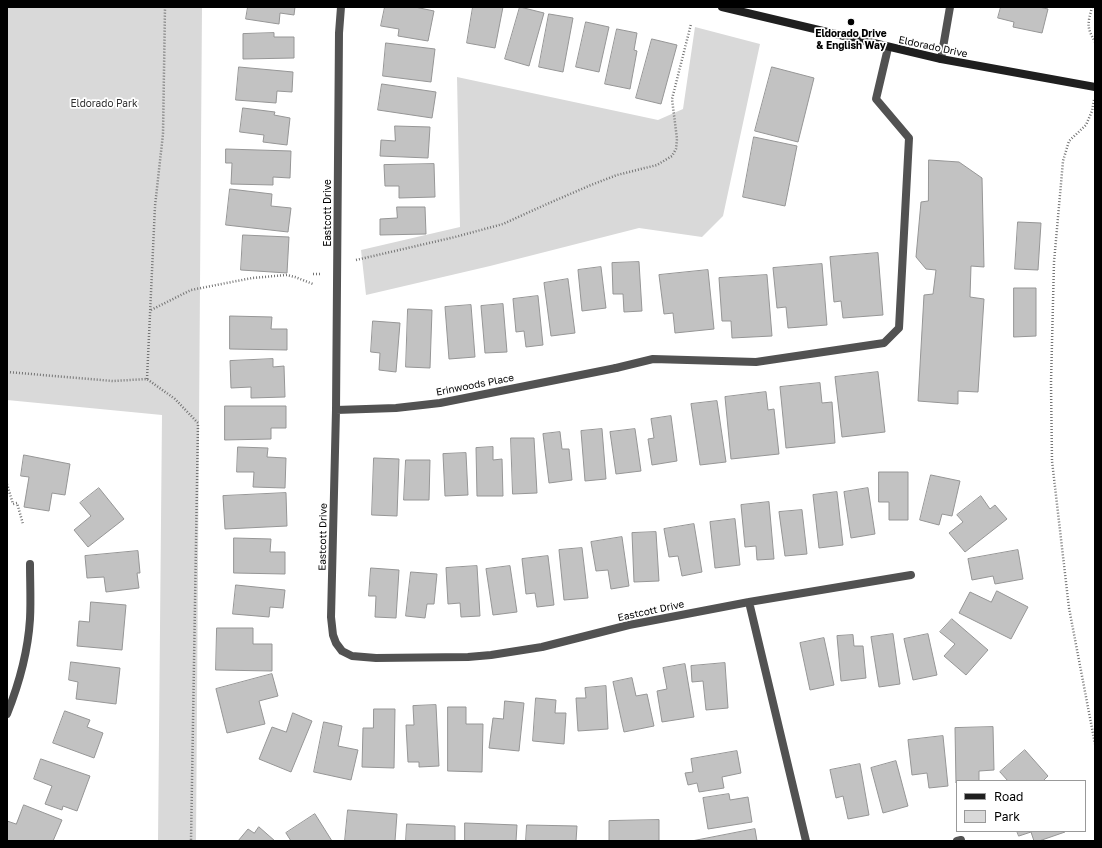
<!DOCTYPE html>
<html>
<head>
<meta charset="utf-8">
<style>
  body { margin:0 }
  #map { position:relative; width:1102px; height:848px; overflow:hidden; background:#fff; font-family:"Golos Text",sans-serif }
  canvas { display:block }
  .frame { position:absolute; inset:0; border:8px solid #000; pointer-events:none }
  .legend { position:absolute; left:956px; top:780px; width:130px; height:52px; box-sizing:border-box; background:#fff; border:1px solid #999; margin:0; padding:5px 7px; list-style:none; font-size:12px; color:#000 }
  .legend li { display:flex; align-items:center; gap:8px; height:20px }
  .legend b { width:20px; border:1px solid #999 }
</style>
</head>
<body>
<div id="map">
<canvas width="1102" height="848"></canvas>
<div class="frame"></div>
<ul class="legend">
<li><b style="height:5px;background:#1f1f1f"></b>Road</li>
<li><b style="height:11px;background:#d9d9d9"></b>Park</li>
</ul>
</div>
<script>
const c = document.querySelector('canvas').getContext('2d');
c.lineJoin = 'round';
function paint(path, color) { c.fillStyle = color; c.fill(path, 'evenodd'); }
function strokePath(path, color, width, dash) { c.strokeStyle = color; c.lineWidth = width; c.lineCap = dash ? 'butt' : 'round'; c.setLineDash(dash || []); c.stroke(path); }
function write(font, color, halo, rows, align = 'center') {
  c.font = font + ' "Golos Text",sans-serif'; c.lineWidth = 3.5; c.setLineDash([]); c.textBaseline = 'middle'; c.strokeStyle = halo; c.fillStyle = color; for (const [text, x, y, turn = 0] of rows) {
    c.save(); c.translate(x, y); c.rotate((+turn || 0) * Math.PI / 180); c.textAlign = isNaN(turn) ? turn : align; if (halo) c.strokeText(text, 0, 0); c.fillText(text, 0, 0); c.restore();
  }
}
const green = new Path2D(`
  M7 7H202L196 841H158L162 415 7 400Z
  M695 27 760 44 723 216 702 237 639 228 490 266 366 295 361 250 460 227 457 77 658 120 683 109Z`);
const building = new Path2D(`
  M248 7H295L294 15 280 13 279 24 246 19Z
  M385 7H415L434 11 428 41 398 36 399 29 381 26Z
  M473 7H503L495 48 467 43Z
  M520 7 544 13 529 66 505 59Z
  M1001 7H1039L1048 9 1042 33 1013 27 1014 22 998 18Z
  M549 14 573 18 563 72 539 67Z
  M586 22 609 27 599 72 576 67Z
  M617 29 637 33 634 50 637 51 630 89 605 84Z
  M274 33V37H294V58L243 59V34Z
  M652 39 677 45 661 104 636 98Z
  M386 43 435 49 431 82 383 76Z
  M239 67 293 72 292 92 277 91 276 103 236 100Z
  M772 67 814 78 798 142 755 131Z
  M382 84 436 92 432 118 378 110Z
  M243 108 275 112 274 115 290 118 287 145 263 142 264 135 240 132Z
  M395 126 430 127 428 158 380 156 381 140 395 141Z
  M754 137 797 146 785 206 743 197Z
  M226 149 291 151 290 178 273 177V185L231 184 232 163H226Z
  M929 160 959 162 982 178 984 267 971 266 970 297 984 299 978 392 958 391V404L918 401 924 295 933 294 936 270 926 269 916 257 921 202 928 201Z
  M434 164 435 197 399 198V186H385L384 165Z
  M230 189 272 194 271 206 291 208 288 232 226 225Z
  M397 207H425L426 234 380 235V219L397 218Z
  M1018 222 1041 223 1038 270 1015 269Z
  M243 235 289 237 287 273 241 270Z
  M878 253 883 315 843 318 841 301 834 302 830 257Z
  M639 262 642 311 624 312 623 294H613L612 263Z
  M822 264 827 325 788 328 786 307 777 308 773 268Z
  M601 267 606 308 582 311 578 270Z
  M708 270 714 329 675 333 673 313 664 314 659 275Z
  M767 275 772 336 732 338 731 321H722L719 278Z
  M568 279 575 333 551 336 544 283Z
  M1014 288H1036V336L1014 337Z
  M538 296 543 345 526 347 524 331 516 332 513 299Z
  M503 304 507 352 485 353 481 306Z
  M471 305 475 357 449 359 445 307Z
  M408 309 432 310 430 368 406 367Z
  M230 316 272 317 271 329H287V350L230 349Z
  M373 321 400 323 396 372 379 370 380 353 371 352Z
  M273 359V367L284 366 285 397 251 398V387L231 388 230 361Z
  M878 372 885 432 842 437 835 377Z
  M820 383 822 403 832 402 835 443 786 448 780 387Z
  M766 392 768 410 774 409 779 454 731 459 725 397Z
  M717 401 726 462 700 465 691 404Z
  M225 406H286V428H271V439L225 440Z
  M671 416 677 461 652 465 648 439 654 438 651 419Z
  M602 429 606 479 585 481 581 431Z
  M635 429 641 471 616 474 610 432Z
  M560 432 562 449H569L572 480 549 483 543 434Z
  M511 438H534L537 493 513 494Z
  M238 447 268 448 267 457 286 458 285 488 253 487 254 472H237Z
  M493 447V460L502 459 503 496H477L476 448Z
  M466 453 468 495 445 496 443 454Z
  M24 455 70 464 65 495 52 493 49 511 24 507 29 477 21 476Z
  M374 458 399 459 397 516 372 515Z
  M406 460H430L429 500H404Z
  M879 472H908V520H889V502H879Z
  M931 475 960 481 952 516 942 514 939 525 920 520Z
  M99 488 124 519 88 547 74 530 91 516 80 503Z
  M868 488 875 534 851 538 844 492Z
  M837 492 843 545 819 548 813 495Z
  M286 493 287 526 225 529 223 496Z
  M981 496 990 509 995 505 1007 519 965 552 949 533 963 522 957 515Z
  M769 502 774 559 757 560 756 546 745 547 741 505Z
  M802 510 807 554 785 556 779 512Z
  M735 519 740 565 715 568 710 522Z
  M694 524 702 572 682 576 678 556 669 557 664 529Z
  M656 532 659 581 634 582 632 533Z
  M622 537 629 586 611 589 608 570 596 571 591 542Z
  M234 538 271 539 270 552H285V574L234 573Z
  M582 548 588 598 564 600 559 550Z
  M1018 550 1023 579 995 584 993 576 972 580 968 559Z
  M138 551 140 573H137L139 588 106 592 104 577 87 578 85 556Z
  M548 556 554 605 537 607 535 593 526 594 522 559Z
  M477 566 480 616 461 617 460 603 448 604 446 568Z
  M510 566 517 612 493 615 486 569Z
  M371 568 399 570 396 618 375 617 376 596H369Z
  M411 572 437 574 434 604H427L425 618 406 616Z
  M236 585 285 590 283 608 270 607 269 617 233 614Z
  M997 591 1028 607 1011 639 959 613 970 592 991 602Z
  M91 602 126 605 122 650 77 646 79 621 89 622Z
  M952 619 988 650 966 675 944 656 955 644 940 632Z
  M217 628H253V644H272V671L216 670Z
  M893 634 900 684 879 687 871 637Z
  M928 634 937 675 913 680 904 639Z
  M853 635 854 646H863L866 678 841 681 837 636Z
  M824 638 834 685 810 690 800 643Z
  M71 662 120 668 116 704 76 699 78 682 69 680Z
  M725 663 728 708 706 710 703 681 692 682 691 666Z
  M685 664 694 717 662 722 657 691 667 689 663 668Z
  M272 674 278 696 259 701 265 724 227 733 216 689Z
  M632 678 636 696 647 694 654 726 624 732 613 682Z
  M606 686 608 729 578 731 576 698H586L585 688Z
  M536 698 556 700 555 713H566L564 744 533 741Z
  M505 701 524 703 519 751 489 748 493 718 503 719Z
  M436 705 439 766 419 767V762H408L406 725H414L413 706Z
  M448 707H466V724H483L482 772 448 771Z
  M374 709H395L394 768 362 767 363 728H373Z
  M65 711 90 720 87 727 103 733 94 758 53 743Z
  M293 713 312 721 291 772 259 759 272 727 286 732Z
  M324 722 342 726 338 746 358 750 351 780 314 772Z
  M993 727 994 770 979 771V781H957L956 783 955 728Z
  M943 736 948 786 929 788 927 773 912 775 908 740Z
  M1025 750 1048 776 1043 781H1008L1000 772Z
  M737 751 741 773 722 777 724 788 699 792 697 783 688 785 685 773 693 772 691 759Z
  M41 759 90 776 77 811 63 806 62 810 45 804 52 786 34 779Z
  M896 761 908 806 883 813 871 768Z
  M860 764 869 815 848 819 843 796 836 798 830 770Z
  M729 794 730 800 748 797 752 822 708 829 703 798Z
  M24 805 62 820 53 841H7V821L16 824Z
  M348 810 397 814 395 841H345Z
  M315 814 332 841H291L286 833Z
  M659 820V841H609V821Z
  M465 823 517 825 516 841H465Z
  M407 824 455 826V841H406Z
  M527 825 577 826 576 841H526Z
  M259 827 275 841H238L248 829 254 833Z
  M755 829 757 841H692Z
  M1017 831H1065V832L1039 841H1034L1031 832 1019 836Z`);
const path = new Path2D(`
  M1092 7C1088 24 1086 26 1095 42
  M1094 100 1092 111 1086 125 1069 141 1063 161 1054 262 1051 383 1052 461 1069 608 1095 744
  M356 260 455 237 503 224 547 204 591 185 617 175 657 165 672 156 676 149 677 139 672 99 691 24
  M313 274H322
  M151 310 191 290 252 278 287 275 295 277 313 284
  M7 372 113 381 147 379 175 399 198 423 191 841
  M147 379 155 206 163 134 165 7
  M7 484 13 504 17 503 23 524`);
const lane = new Path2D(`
  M616 368 653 359 756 362 884 343 899 328 909 138 876 99 888 48`);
const street = new Path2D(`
  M341 7 339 33 336 410 331 617 333 635 336 643 342 651 352 656 376 658 468 657 491 655 542 647 629 625 749 602 911 575
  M941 59 950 7
  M336 410 396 408 440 403 616 368
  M749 602 806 841
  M7 714C19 684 28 651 30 619 31 601 30 582 30 564
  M957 841 961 840`);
const secondary = new Path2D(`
  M722 7 941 59 1095 87`);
const markers = [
  [851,22,4,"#000"]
];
const poiNames = [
  ["Eldorado Drive",851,34],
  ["& English Way",851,46]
];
const streetNames = [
  ["Eldorado Drive",933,47,12],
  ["Eastcott Drive",328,213,-90],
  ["Erinwoods Place",475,385,-11],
  ["Eastcott Drive",323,537,-89],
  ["Eastcott Drive",651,611,-12]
];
const parkNames = [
  ["Eldorado Park",104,104]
];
paint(green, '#d9d9d9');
paint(building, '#c2c2c2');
strokePath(building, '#969696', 1);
strokePath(path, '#747474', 2.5, [1, 2]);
strokePath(lane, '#525252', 8);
strokePath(street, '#525252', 8);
strokePath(secondary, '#1f1f1f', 8);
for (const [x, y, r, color] of markers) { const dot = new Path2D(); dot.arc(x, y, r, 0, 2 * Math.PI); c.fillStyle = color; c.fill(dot); strokePath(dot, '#fff', 1.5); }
write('bold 10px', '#000', '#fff', poiNames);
write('10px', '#000', '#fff', streetNames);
write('10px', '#303030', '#fff', parkNames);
</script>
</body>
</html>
